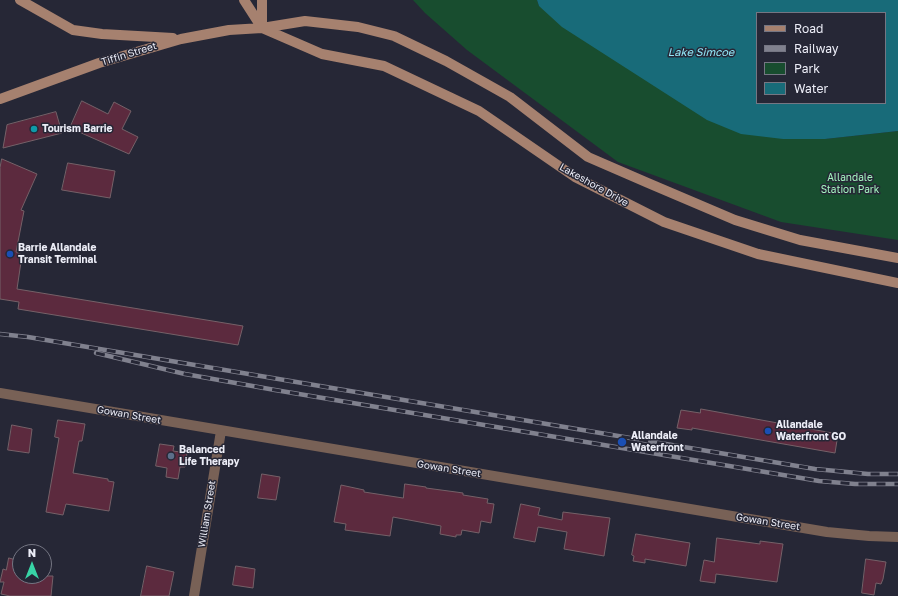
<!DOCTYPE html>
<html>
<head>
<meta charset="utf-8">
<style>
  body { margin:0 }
  #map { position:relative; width:898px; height:596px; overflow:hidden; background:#262736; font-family:"Golos Text",sans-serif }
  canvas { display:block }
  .legend { position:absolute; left:756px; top:12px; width:130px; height:92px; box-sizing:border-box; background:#262736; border:1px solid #757683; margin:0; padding:5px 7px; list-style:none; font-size:12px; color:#ecedf7 }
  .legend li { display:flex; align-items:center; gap:8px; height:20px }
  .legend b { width:20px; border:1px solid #757683 }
  .north { position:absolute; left:12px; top:544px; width:40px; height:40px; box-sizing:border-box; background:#262736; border:1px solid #757683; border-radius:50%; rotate:0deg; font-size:11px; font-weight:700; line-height:16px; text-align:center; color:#ecedf7 }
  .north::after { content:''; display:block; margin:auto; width:14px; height:18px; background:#38d4a6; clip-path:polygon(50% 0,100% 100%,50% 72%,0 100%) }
</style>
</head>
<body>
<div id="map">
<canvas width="898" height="596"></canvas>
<ul class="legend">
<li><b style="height:5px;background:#a6816f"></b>Road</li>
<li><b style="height:5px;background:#80818e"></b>Railway</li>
<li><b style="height:11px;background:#184d2f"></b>Park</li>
<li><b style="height:11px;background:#186b79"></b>Water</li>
</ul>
<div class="north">N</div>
</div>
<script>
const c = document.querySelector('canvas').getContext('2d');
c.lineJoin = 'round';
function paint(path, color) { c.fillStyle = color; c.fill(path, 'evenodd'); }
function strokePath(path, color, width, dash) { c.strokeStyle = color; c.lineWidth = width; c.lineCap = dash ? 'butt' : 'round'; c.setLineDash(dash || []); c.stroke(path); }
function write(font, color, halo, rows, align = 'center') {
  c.font = font + ' "Golos Text",sans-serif'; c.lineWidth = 3; c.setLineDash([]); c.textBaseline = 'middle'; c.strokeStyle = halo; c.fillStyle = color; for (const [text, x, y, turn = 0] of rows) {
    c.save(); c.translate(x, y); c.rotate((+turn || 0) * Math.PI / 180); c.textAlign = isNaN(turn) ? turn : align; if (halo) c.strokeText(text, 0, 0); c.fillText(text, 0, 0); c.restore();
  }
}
const green = new Path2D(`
  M413 0H537L539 6 825 139 898 131V240L781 222 618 162 467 50 425 13Z`);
const water = new Path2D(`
  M537 0H898V131L825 139H783L741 134 707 120 562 27 539 6ZM757 13H885V103H757Z`);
const building = new Path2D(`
  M82 101 108 114 114 102 131 111 122 129 138 137 129 154 70 128Z
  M56 112 62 133 3 148 7 125Z
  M2 159 37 174 21 210 24 211 16 252 22 255 17 289 243 326 238 345 18 309 19 302 0 299V168Z
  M68 163 115 171 110 198 62 190Z
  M701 409 838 434 835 453 692 428V430L677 428 681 410 700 413Z
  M58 420 85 424 82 441H79L73 473 108 479V481L114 482 109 511 66 504 63 515 46 512 59 438 55 437Z
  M12 425 32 429 29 453 8 450Z
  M160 444 174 446 173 451 187 453 185 467H180L178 479 166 477 167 468 156 466Z
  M262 474 280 477 276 500 258 498Z
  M405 484 426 487V488L456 492 463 493V495L488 499 487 503 494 504 491 523 481 521 479 533 462 530 461 535H456V537L440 534 441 526 393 517 390 536 345 530 346 524 334 522 341 485 364 490V492L403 498Z
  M521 504 540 508 538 515 562 520 563 512 610 518 604 556 564 549 567 532 538 527 535 542 514 538Z
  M636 534 690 543 686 566 645 559V563L633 561 634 556 632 555Z
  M717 538 760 544V541L783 544 777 582 716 574 715 583 700 581 704 560 714 562Z
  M9 558 20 561V576H53L51 596H10L1 594 4 582H0L3 569 6 570Z
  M866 559 886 562 883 579 881 584 876 583 874 595 862 593Z
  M147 566 174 572 169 596H141Z
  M236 566 255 569 253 588 233 585Z`);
const street = new Path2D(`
  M0 393 827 532 869 536 898 537
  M194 596 221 431`);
const secondary = new Path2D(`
  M20 0 73 30 102 34 173 38
  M244 0 262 28 322 54 384 66 479 111 575 177 664 222 758 254 898 283
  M262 28V0
  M0 99 99 63 181 39 229 30 262 28 305 21 358 27 394 36 446 61 510 97 588 157 648 183 735 220 800 240 898 258`);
const rail = new Path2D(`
  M0 334 28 337 815 469 868 474H898
  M96 353 185 374 275 390 819 481 855 484H898`);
const markers = [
  [34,129,4,"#0f9aa8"],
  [10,254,4,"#1a4fb4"],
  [768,431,4,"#1a4fb4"],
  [622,442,5,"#1a4fb4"],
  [171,456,4,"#5c6f8a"]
];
const streetNames = [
  ["Tiffin Street",129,54,-17],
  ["Lakeshore Drive",594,185,29],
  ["Gowan Street",129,415,10],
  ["Gowan Street",449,469,9],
  ["William Street",207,514,-81],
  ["Gowan Street",768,522,9]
];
const poiNames = [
  ["Tourism Barrie",42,129],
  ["Barrie Allandale",18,248],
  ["Transit Terminal",18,260],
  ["Allandale",776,425],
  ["Waterfront GO",776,437],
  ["Allandale",631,436],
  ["Waterfront",631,448],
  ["Balanced",179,450],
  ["Life Therapy",179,462]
];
const parkNames = [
  ["Allandale",850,178],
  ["Station Park",850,190]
];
const waterNames = [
  ["Lake Simcoe",701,53]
];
paint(green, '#184d2f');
paint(water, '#186b79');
paint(building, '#5c2a3e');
strokePath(building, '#756168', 1);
strokePath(street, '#786156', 10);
strokePath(secondary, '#a6816f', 10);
strokePath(rail, '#80818e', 4.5);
strokePath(rail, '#262736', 3, [9]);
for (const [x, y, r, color] of markers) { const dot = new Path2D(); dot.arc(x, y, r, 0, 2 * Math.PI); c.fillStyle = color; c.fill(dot); strokePath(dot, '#262736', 1.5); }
write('10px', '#ecedf7', '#262736', streetNames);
write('bold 10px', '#ecedf7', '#262736', poiNames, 'left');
write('10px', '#a3f4bf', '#262736', parkNames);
write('italic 11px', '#91e7f8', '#262736', waterNames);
</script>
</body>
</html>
